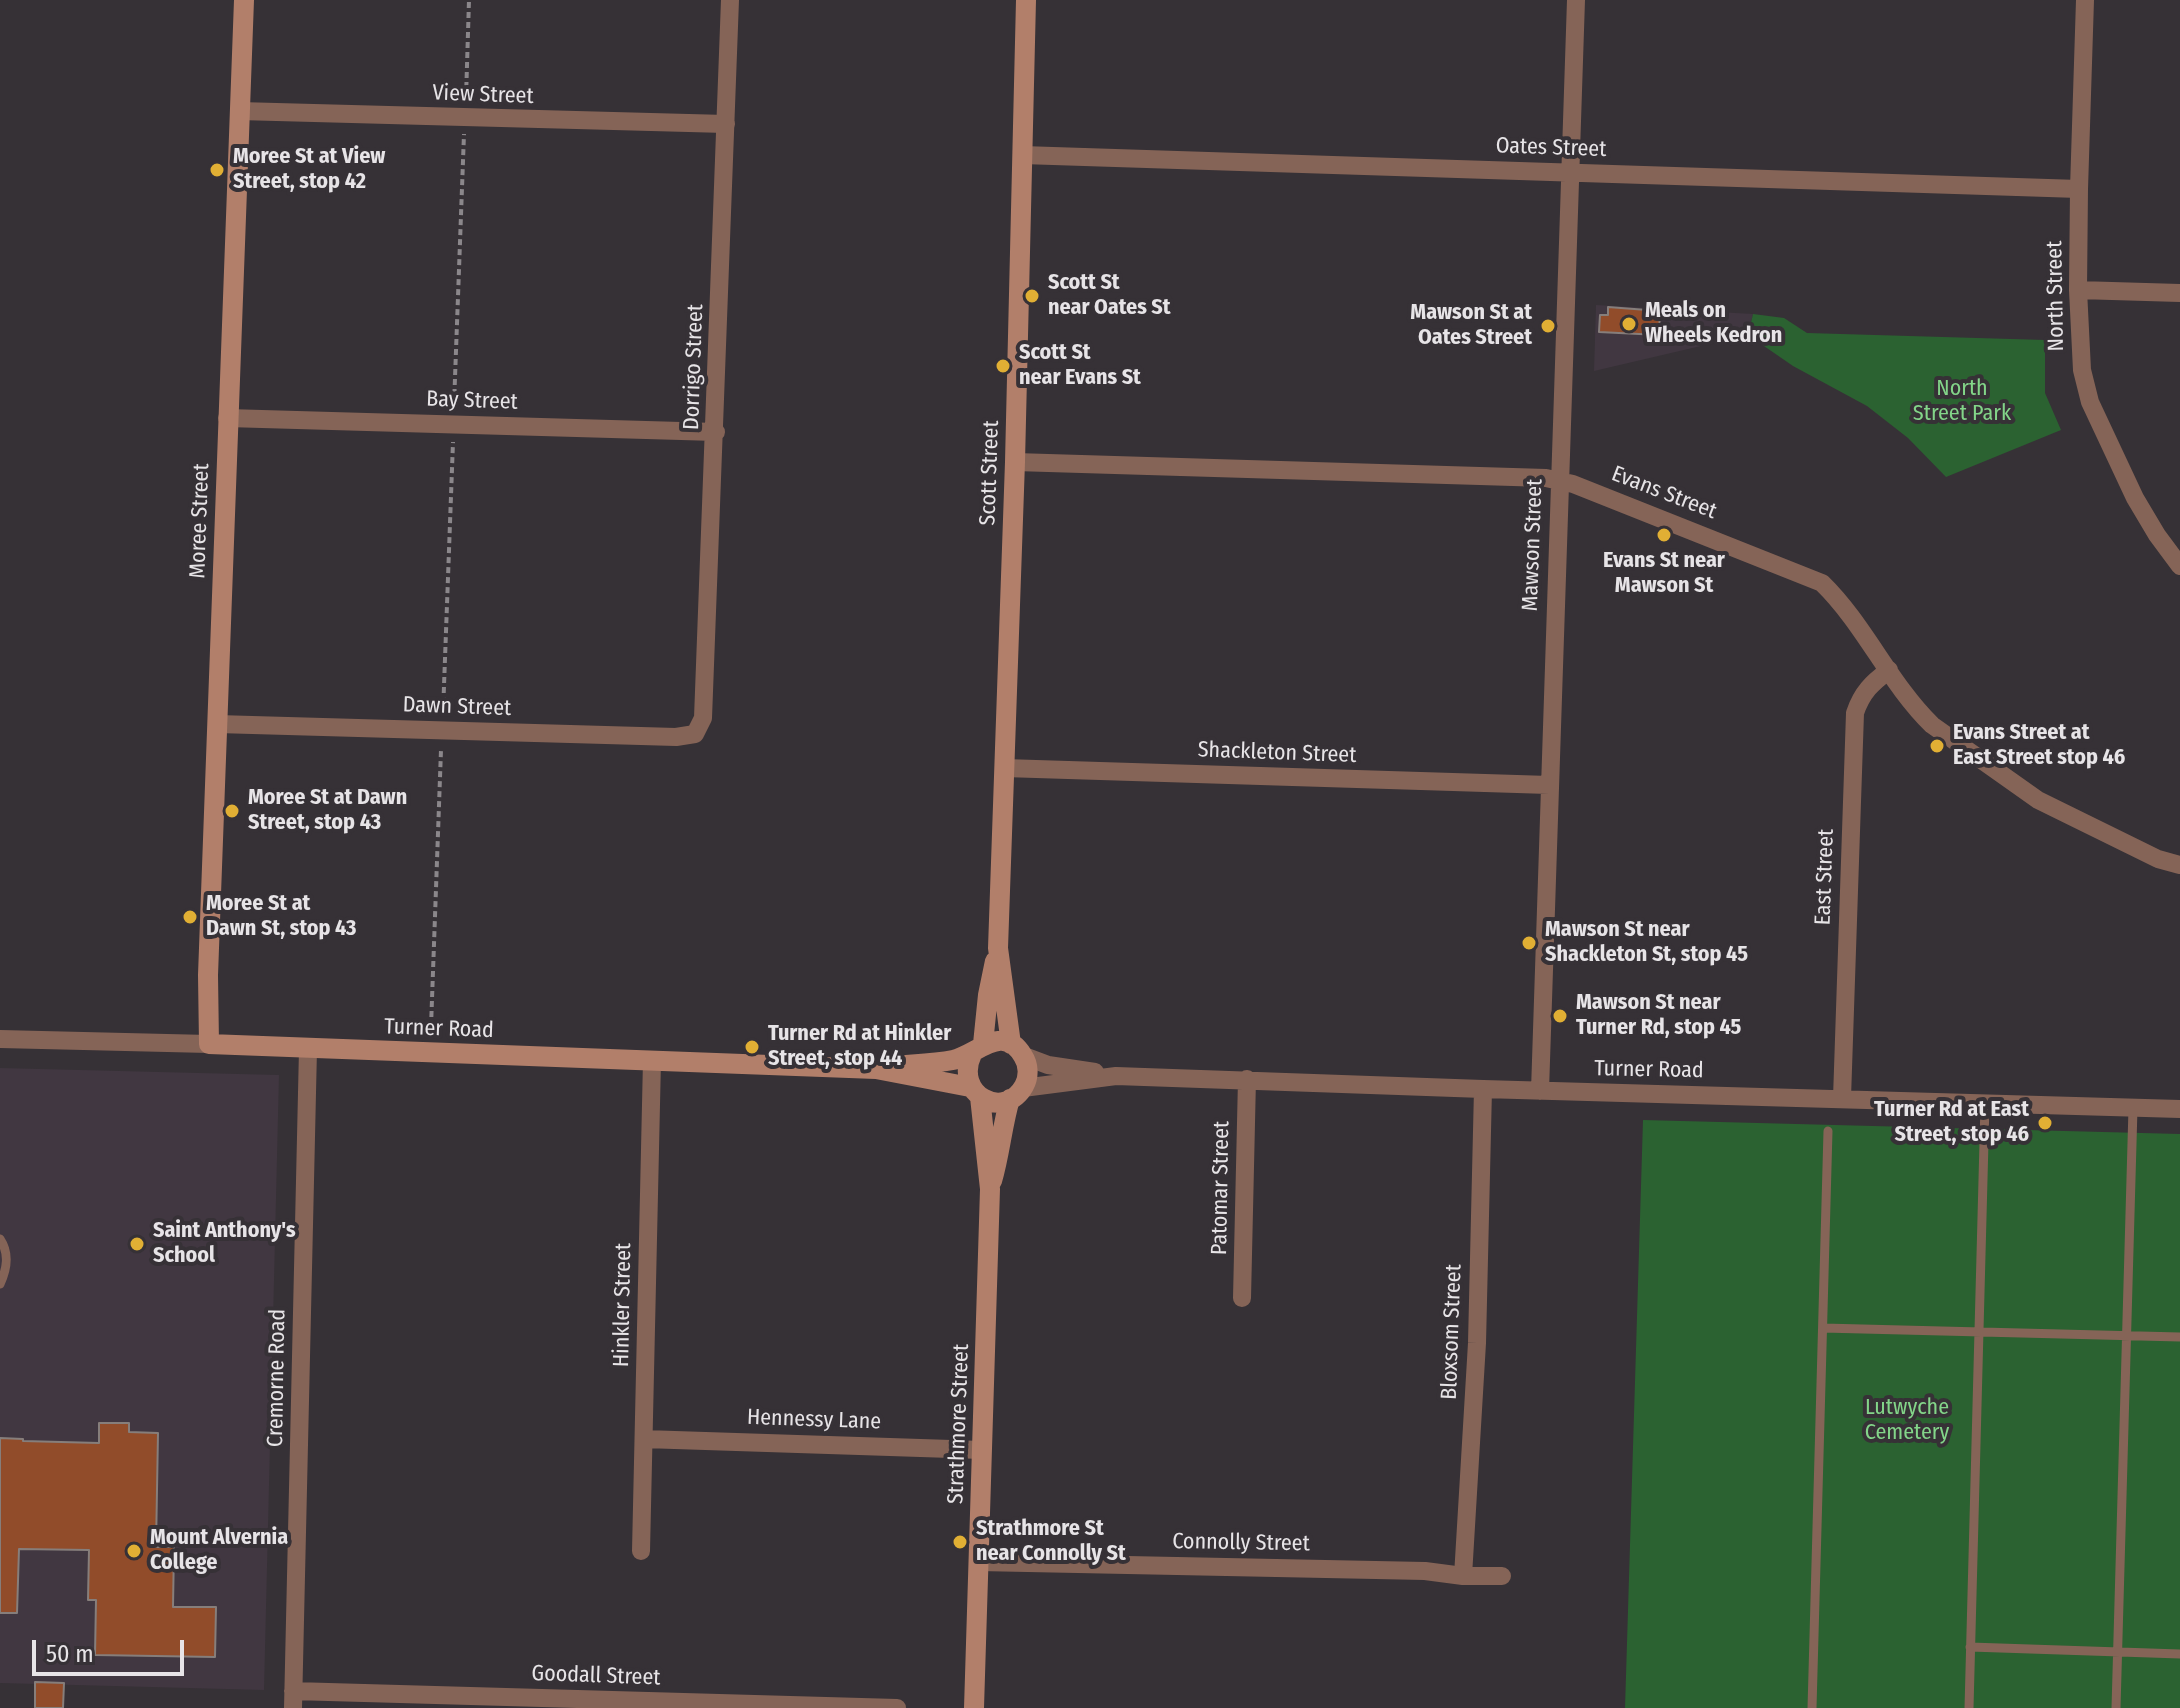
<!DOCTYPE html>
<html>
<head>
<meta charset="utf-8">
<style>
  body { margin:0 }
  #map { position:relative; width:2180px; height:1708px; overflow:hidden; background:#363136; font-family:"Fira Sans Condensed",sans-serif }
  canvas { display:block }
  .scale { position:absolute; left:32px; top:1640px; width:152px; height:36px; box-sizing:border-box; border:4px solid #e7e4e7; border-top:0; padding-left:10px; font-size:24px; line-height:28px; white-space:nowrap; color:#e7e4e7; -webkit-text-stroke:6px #363136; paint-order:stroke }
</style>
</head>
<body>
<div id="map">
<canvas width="2180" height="1708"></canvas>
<div class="scale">50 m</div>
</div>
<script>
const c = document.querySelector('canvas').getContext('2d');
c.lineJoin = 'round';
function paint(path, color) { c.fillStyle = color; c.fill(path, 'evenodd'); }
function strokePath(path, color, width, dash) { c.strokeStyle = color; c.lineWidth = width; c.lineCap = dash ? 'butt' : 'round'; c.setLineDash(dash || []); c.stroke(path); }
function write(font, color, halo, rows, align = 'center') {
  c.font = font + ' "Fira Sans Condensed",sans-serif'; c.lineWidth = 8; c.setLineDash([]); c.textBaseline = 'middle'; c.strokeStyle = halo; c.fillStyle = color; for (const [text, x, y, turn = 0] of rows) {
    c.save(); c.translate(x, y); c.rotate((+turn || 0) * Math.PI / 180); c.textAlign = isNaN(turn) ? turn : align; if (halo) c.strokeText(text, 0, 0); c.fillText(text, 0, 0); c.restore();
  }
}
const built = new Path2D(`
  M1596 305 1753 314 1748 335 1594 371Z
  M0 1068 279 1075 264 1690 0 1683Z`);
const green = new Path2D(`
  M1753 314 1784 318 1807 333 2045 340V393L2061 430 1946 477 1908 438 1867 406 1793 366 1748 335Z
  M1643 1120 2180 1134V1708H1625Z`);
const building = new Path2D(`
  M1608 307 1660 311 1659 335 1599 332 1600 315H1608Z
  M99 1423H129V1432L158 1433 156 1547H174L173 1607H216L215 1657 95 1655 96 1600H88L89 1550 19 1549 17 1613H0V1438L23 1439V1441L99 1443Z
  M35 1682 64 1683 63 1708H35Z`);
const path = new Path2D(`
  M466 98 469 0
  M454 405 464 134
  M443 713 453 442
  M431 1027 441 750`);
const lane = new Path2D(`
  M0 1239C10 1254 7 1269 0 1284
  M1823 1328 2180 1337
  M1970 1647 2180 1654
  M1812 1708 1828 1131
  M1969 1708 1985 1104
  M2116 1708 2133 1108`);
const street = new Path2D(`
  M2085 0 2079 189 2078 290 2082 370 2090 402 2135 498 2157 535 2180 566
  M239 111 726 124
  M1022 155 2079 189
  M2078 290 2180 293
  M227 418 716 432
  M1015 462 1546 478 1573 484 1822 583C1865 625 1889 683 1932 725L2038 800 2158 859 2180 865
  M217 724 676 737 695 734 703 718 730 0
  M1004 768 1549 785
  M0 1039 209 1044
  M1024 1056 1048 1065 1095 1072
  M1023 1088 1116 1076 1483 1089 2180 1109
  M1540 1091 1576 0
  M1842 1098 1855 713C1862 692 1872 683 1889 670
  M1242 1298 1247 1079
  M644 1439 982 1450
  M641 1551 652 1060
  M978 1562 1425 1571 1463 1576H1502
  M1463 1576 1477 1343 1483 1089
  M293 1691 897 1708
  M293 1708 308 1049`);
const secondary = new Path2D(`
  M244 0 208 975 209 1044 876 1069 970 1087
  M983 1044 988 995 995 961
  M1011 1044 998 948 1015 462 1026 0
  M892 1066C912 1064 933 1064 953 1060 977 1055 1003 1022 1023 1056 1029 1065 1029 1077 1024 1086 1004 1122 953 1094 972 1054
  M992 1181C1000 1154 1002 1126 1010 1099
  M974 1708 990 1189 980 1097`);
const markers = [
  [217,170,8,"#e1af34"],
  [1032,296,8,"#e1af34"],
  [1629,324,8,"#e1af34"],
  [1548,326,8,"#e1af34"],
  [1003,366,8,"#e1af34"],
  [1664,535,8,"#e1af34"],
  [1937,746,8,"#e1af34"],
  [232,811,8,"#e1af34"],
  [190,917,8,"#e1af34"],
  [1529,943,8,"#e1af34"],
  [1560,1016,8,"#e1af34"],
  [752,1047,8,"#e1af34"],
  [2045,1123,8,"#e1af34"],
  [137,1244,8,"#e1af34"],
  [960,1542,8,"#e1af34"],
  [134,1551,8,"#e1af34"]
];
const streetNames = [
  ["View Street",483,95,2],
  ["Oates Street",1551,148,2],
  ["North Street",2056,296,-91],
  ["Dorrigo Street",694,367,-88],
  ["Bay Street",472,401,2],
  ["Scott Street",990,473,-88],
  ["Evans Street",1664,493,21],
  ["Moree Street",200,521,-88],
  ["Mawson Street",1533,545,-88],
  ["Dawn Street",457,707,2],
  ["Shackleton Street",1277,753,2],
  ["East Street",1825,877,-88],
  ["Turner Road",439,1029,2],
  ["Turner Road",1649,1070,1],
  ["Patomar Street",1221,1188,-89],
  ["Hinkler Street",623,1305,-89],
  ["Bloxsom Street",1452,1332,-88],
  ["Cremorne Road",277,1378,-89],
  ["Hennessy Lane",814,1420,2],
  ["Strathmore Street",959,1424,-88],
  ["Connolly Street",1241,1543,1],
  ["Goodall Street",596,1676,2]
];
const poiNames = [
  ["Moree St at View",233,157],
  ["Street, stop 42",233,182],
  ["Scott St",1048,283],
  ["near Oates St",1048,308],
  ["Meals on",1645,311],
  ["Wheels Kedron",1645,336],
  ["Mawson St at",1532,313,"right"],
  ["Oates Street",1532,338,"right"],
  ["Scott St",1019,353],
  ["near Evans St",1019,378],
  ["Evans St near",1664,561,"center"],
  ["Mawson St",1664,586,"center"],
  ["Evans Street at",1953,733],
  ["East Street stop 46",1953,758],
  ["Moree St at Dawn",248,798],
  ["Street, stop 43",248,823],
  ["Moree St at",206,904],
  ["Dawn St, stop 43",206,929],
  ["Mawson St near",1545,930],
  ["Shackleton St, stop 45",1545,955],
  ["Mawson St near",1576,1003],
  ["Turner Rd, stop 45",1576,1028],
  ["Turner Rd at Hinkler",768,1034],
  ["Street, stop 44",768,1059],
  ["Turner Rd at East",2029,1110,"right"],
  ["Street, stop 46",2029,1135,"right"],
  ["Saint Anthony's",153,1231],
  ["School",153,1256],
  ["Strathmore St",976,1529],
  ["near Connolly St",976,1554],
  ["Mount Alvernia",150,1538],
  ["College",150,1563]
];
const parkNames = [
  ["North",1962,389],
  ["Street Park",1962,414],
  ["Lutwyche",1907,1408],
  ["Cemetery",1907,1433]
];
paint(built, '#413741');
paint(green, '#2b6231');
paint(building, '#914c2a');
strokePath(building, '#867e7b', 2);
strokePath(path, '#8b878b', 4, [6, 4]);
strokePath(lane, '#856457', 9);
strokePath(street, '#856457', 18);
strokePath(secondary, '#b27f6a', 20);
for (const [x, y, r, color] of markers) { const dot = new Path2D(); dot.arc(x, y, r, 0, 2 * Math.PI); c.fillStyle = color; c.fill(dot); strokePath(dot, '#363136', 3); }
write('22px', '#e7e4e7', '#363136', streetNames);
write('bold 22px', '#e7e4e7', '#363136', poiNames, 'left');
write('22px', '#83d589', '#363136', parkNames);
</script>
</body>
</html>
